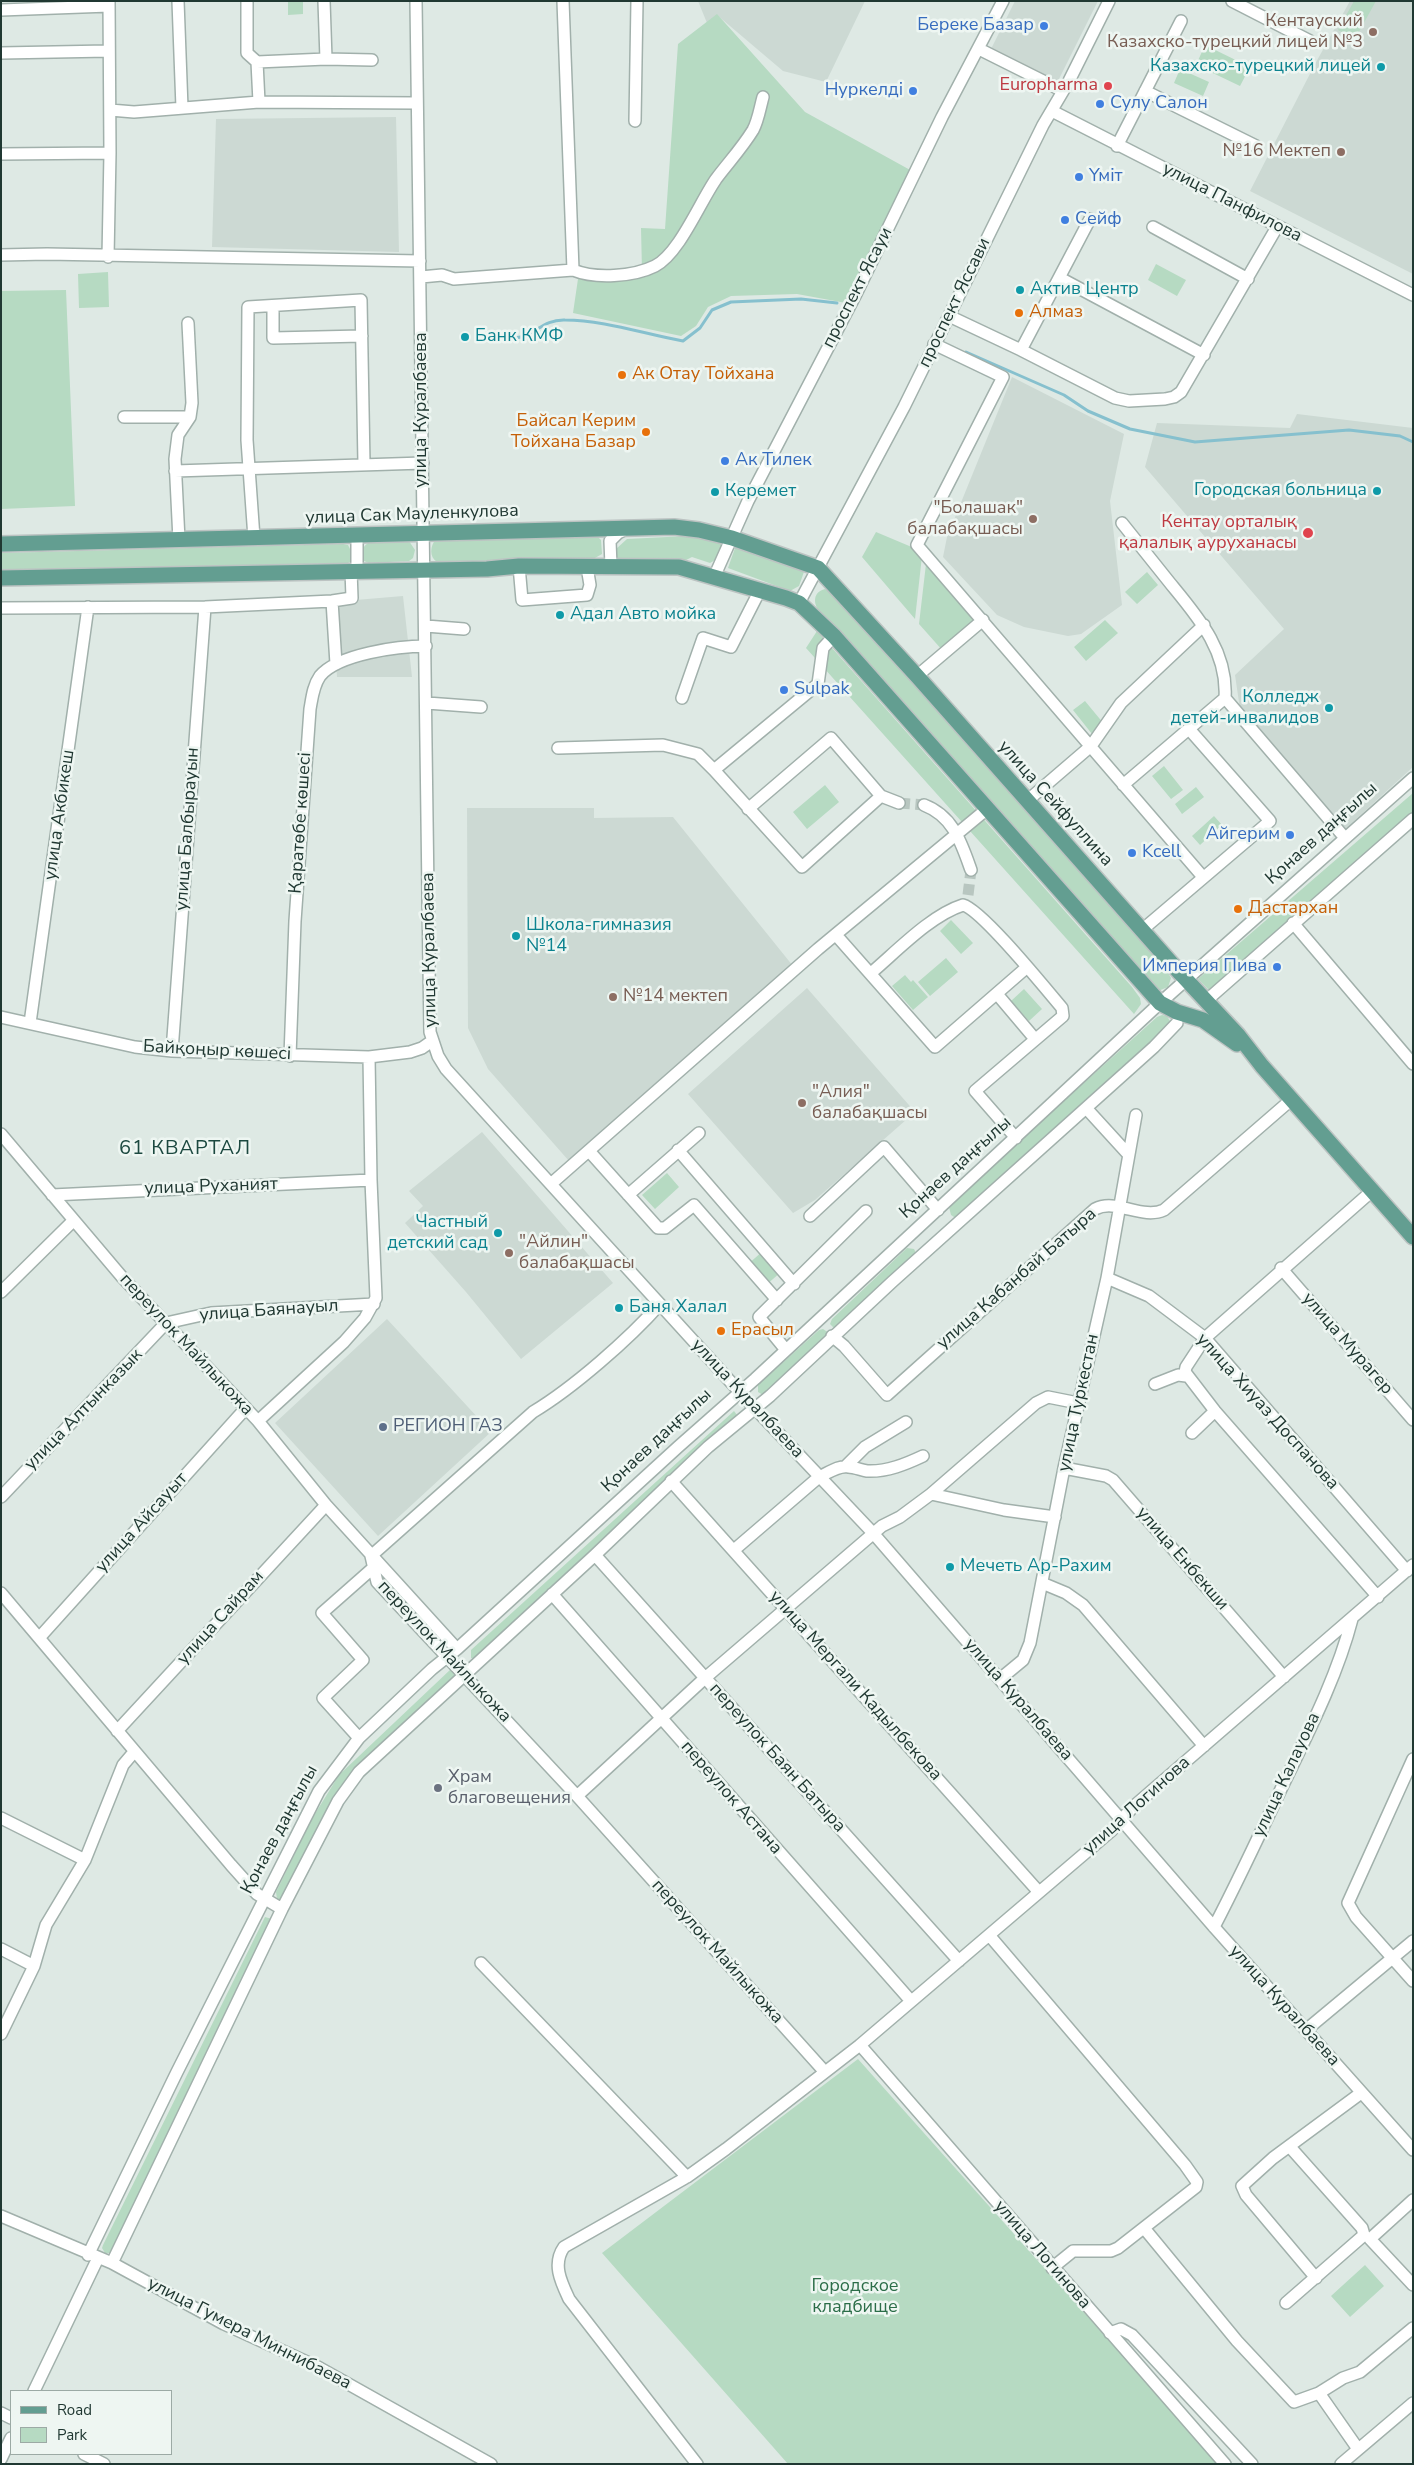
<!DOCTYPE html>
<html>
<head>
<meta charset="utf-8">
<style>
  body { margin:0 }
  #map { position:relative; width:1414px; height:2465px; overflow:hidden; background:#dee9e4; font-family:"Nunito Sans",sans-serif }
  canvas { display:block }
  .frame { position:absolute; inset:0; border:2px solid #203832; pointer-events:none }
  .legend { position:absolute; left:10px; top:2390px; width:162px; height:65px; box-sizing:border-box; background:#eef6f2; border:1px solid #9caaa5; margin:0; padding:6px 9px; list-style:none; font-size:15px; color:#203832 }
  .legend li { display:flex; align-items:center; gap:10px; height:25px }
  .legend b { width:25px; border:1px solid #9caaa5 }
</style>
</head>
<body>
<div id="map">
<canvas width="1414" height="2465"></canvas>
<div class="frame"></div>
<ul class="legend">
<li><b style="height:6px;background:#639e91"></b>Road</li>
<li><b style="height:14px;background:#b6dac2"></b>Park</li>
</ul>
</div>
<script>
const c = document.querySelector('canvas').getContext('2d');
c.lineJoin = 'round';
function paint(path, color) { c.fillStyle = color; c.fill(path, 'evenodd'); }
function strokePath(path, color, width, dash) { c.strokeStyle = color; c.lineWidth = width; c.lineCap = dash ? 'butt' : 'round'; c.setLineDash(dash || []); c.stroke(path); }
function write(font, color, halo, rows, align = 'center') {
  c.font = font + ' "Nunito Sans",sans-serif'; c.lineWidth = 5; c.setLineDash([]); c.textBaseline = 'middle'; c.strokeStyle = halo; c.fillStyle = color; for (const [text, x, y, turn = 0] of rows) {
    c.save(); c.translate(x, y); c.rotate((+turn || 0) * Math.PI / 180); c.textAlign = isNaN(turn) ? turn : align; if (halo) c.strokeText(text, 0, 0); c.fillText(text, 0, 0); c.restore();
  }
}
const built = new Path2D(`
  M698 1H865L826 82 783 71 717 15 707 23Z
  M1015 1H1098L1056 85 990 51Z
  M1350 1H1413V274L1250 191 1315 64Z
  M396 117 399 252 212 247 216 119Z
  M1012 377 1124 434 1110 501 1122 605 1081 634 1068 636 1024 627 997 615 943 557 947 537Z
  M1297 414 1413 428V767L1344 830 1240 709 1235 675 1284 629 1145 467 1157 423 1290 428Z
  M403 596 412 677H337L332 602Z
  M467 808H594V818L673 817 793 966 569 1161 488 1069 468 1028Z
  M807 988 915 1112 815 1200 793 1213 688 1094Z
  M482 1132 613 1283 521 1359 466 1292 405 1223 423 1206 409 1191Z
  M387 1319 491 1432 378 1536 275 1423Z`);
const green = new Path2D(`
  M288 1H303V14L288 15Z
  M1354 1H1376L1355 39 1338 30Z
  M717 14 805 112 912 171 846 303 797 294 731 296 708 307 696 326 681 336 573 313 579 272 642 271 641 228 665 229 678 44Z
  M1205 45 1250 67 1240 86 1196 65Z
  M1180 69 1209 82 1203 96 1174 83Z
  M1156 264 1186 280 1177 296 1148 280Z
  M108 272 109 307 79 308 78 274Z
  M66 290 75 506 1 509V291Z
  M876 532 914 548 922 556 915 619 862 557Z
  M596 535 601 540 602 554 595 558 437 562C429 557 430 546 436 539Z
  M687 536 722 543 723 545 717 559 710 563 692 557 686 560 622 562 616 559V549L627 539Z
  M409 541 415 550 413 558 409 561 369 563 364 561C360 554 361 548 368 543Z
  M343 544 348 545 352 553 350 562 348 563 1 571V553Z
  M739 546 805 569 799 586 790 591 728 568 735 548Z
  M926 564 977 620 943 651 919 624Z
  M1147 572 1158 585 1137 604 1125 592Z
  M825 589 840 599 1166 969 1171 978 1168 987 1158 991 819 611C813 603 813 592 825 589Z
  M1105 620 1118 633 1086 661 1074 647Z
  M817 631 1132 987 1140 998 1141 1004 1134 1014 806 648Z
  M1085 701 1104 724 1092 734 1073 710Z
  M1164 766 1183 790 1171 799 1152 776Z
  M825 785 839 802 807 829 793 812Z
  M1196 787 1204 797 1182 814 1175 804Z
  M1413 793V814L1210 991 1198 979Z
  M1214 816 1222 825 1200 845 1192 836Z
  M951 920 973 943 961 954 940 931Z
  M946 958 958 972 930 996 918 982Z
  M905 975 911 982 913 980 928 997 913 1010 892 986Z
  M1024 989 1042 1009 1029 1021 1011 1001Z
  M1162 1015 1167 1016 1170 1021 1169 1029 957 1219 951 1215 949 1207 952 1202 1157 1017Z
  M667 1173 679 1187 655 1209 642 1195Z
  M907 1248 914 1249 917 1255 835 1329 830 1324 832 1319Z
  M763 1251 781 1272 765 1286 747 1265Z
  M823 1329 829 1333 763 1395 758 1392V1385L819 1330Z
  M734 1411 740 1419 474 1659 471 1658V1650Z
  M451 1669 457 1674 361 1769 282 1900 277 1899 276 1892 313 1817 339 1775Z
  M265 1917 272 1919 111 2253H105L102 2248 103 2245Z
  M858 2059 1219 2464H788L602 2253Z
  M1365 2265 1384 2286 1350 2317 1331 2296Z`);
const stream = new Path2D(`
  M496 336C533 346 536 319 565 320 604 320 644 334 683 341L700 328 712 310 731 302 801 299 837 303
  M966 352 1064 395 1088 411 1130 429 1195 442 1349 430 1400 436 1413 442`);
const minorTunnel = new Path2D(`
  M899 803 924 805
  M968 895 971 870`);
const minor = new Path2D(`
  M178 1 182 108
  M247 1V53L257 62 326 59 372 60
  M324 1 326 59
  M416 1 429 966 430 1032 438 1056 446 1069 748 1401 873 1533 1214 1927 1413 2150
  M563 1 573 270
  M1232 1 1310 41
  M1 10 109 6
  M979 49 1063 91
  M1 53 108 51
  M257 62 259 102
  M1145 91 1256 146
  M110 110 134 112 259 102 416 103
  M1052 111 1413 295
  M635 121 637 1
  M1117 146 1181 21
  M1 154 110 153
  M1153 227 1248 279
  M1 255 47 254 420 261
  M108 257 110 153 109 1
  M421 277 442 275 454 279 573 270C595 279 633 277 655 266 679 254 700 202 716 179 728 163 742 148 753 130 758 121 760 108 763 97
  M1060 278 1204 355
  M273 306V338L362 336
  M949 316 1021 350 1115 398 1129 401 1165 399 1174 397 1181 392 1277 227
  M934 344 1003 377 917 545 1203 877
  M1021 350 1090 219
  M124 417H190
  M175 471 423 463
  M1122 523C1138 543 1154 563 1170 583 1198 617 1228 651 1225 698L1345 838
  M357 536V571
  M254 538 247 440 248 307 361 300 364 464
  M179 540 175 459 178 435 190 417 192 403 188 323
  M519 566 522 600 587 595 590 585 587 567
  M611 566 610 541 618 533 626 529
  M715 575 748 501 856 294 942 117 1003 1
  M332 601 336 664
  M799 603 904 407 1043 125 1069 81 1109 1
  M1 608 205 607 332 601 352 598 351 570
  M426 626 464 629
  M917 676 983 620
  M682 698 703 638 731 647 760 590
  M427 703 481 707
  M558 748 663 745 698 754 714 770 802 867 881 796
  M714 770 818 684 823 648 834 636
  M1123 785 1225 698
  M1027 801 1091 746 1121 703 1204 625
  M924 805C953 816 961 842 971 870
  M748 809 831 738 881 796 899 803
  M1293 923 1413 1064
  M1142 930 1270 821 1189 729
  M836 935 935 1047 1026 968
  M871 973C897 951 931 915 963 905 982 910 1045 988 1062 1008L1063 1016 975 1091 1016 1138
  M997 994 1035 1039
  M1207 1000 1413 819
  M1 1017 135 1047 172 1051 369 1057 410 1052 422 1048 432 1041
  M30 1023 88 607
  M172 1051 205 607
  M290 1056 295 921 310 709C312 698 313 686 320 676 338 654 399 646 426 646
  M1086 1108 1128 1154
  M1 1134 122 1277 258 1421 326 1505 457 1649
  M678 1150 794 1284
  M589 1151 658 1228H665L694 1205 777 1300
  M552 1183 818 949 987 809
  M1372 1191 1205 1338 1186 1367 1185 1372 1215 1411 1378 1597
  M52 1195 371 1180
  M628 1195 699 1133
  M810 1216 884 1147 938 1210
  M1281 1268 1413 1420
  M1107 1278 1149 1296 1205 1338 1407 1571
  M1 1292 73 1221
  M832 1336 844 1346 887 1395 1095 1209C1116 1198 1142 1220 1164 1210L1292 1099
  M786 1350 759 1317 866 1211
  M1155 1384 1178 1375 1186 1376
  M258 1421 344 1342 365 1318 376 1298 371 1180 369 1057
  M1192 1433 1215 1411
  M846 1466 865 1447 906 1422
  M1064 1468 1106 1476 1113 1480 1284 1677
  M671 1481 1038 1891
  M931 1494 1004 1510 1055 1517
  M1 1497 166 1323 211 1313 374 1304
  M734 1550 819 1477C828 1473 839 1465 848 1467 854 1467 861 1470 867 1471 887 1472 906 1464 923 1456
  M595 1555 959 1961
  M371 1556 377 1582 577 1796 824 2071
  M371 1556 533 1412C573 1388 629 1339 660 1304
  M1042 1583 1066 1593 1083 1605 1204 1746
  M1 1593 231 1865 257 1894 282 1909
  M552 1594 911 2001
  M39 1638 246 1408
  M1000 1679 1023 1660 1030 1643 1064 1468 1107 1278 1136 1115
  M117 1731 326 1505
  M359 1738 323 1698 363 1660 322 1613 373 1568
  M1413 1759 1348 1903 1356 1917 1413 1981
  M577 1796 705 1678 882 1526 900 1517 931 1494 1036 1403 1048 1397 1078 1403
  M1 1818 85 1860
  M1214 1927C1238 1881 1260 1834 1282 1787 1308 1733 1337 1677 1352 1619
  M989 1935 1185 2165 1197 2182 1196 2187 1118 2248 1111 2251H1073L1052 2268
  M1 1949 34 1966
  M481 1963 687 2177
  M1306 2030 1413 1941
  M1 2034 34 1966 46 1925 85 1860 123 1765 134 1752
  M860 2045 1225 2464
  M1413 2200 1370 2239 1413 2285
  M1 2216 112 2263 224 2324 318 2367 491 2464
  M1144 2228 1237 2341 1294 2402 1319 2393 1343 2378 1360 2372 1413 2328
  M88 2255 177 2072 319 1791 359 1738 432 1669 457 1649 678 1447 755 1379 1160 1003 1413 778
  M112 2263 282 1909 338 1801 359 1772 595 1555 708 1447 770 1396 892 1282 1154 1047 1177 1023
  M1316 2278 1246 2195 1242 2186 1273 2158 1361 2093
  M1286 2303 1364 2235 1362 2228 1290 2147
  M1110 2333 1121 2329 1132 2335 1252 2464
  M34 2391 98 2258
  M1319 2393 1358 2449
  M1 2413 11 2418
  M84 2454 104 2464
  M1 2459 11 2438
  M697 2464 569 2299C561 2282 552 2264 564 2247L687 2177 726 2149 860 2045 1111 1831 1133 1807 1413 1565
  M1341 2464 1413 2403`);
const major = new Path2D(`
  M1 544 674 527 699 530 732 538 818 568 917 676 1180 973 1238 1035 1262 1066 1413 1237
  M1 578 487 569 519 566 679 567 786 598 799 603 834 636 1160 1003 1177 1012 1203 1020 1237 1044`);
const markers = [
  [1044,26,5,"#3f7fe0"],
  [1373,32,5,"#8d6e63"],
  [1381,67,5,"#0f9aa8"],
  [1108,86,5,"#e0444e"],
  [913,91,5,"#3f7fe0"],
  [1100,104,5,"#3f7fe0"],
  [1341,152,5,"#8d6e63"],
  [1079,177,5,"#3f7fe0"],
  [1065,220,5,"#3f7fe0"],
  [1020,290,5,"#0f9aa8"],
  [1019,313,5,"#e8710a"],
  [465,337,5,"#0f9aa8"],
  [622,375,5,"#e8710a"],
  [646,432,5,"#e8710a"],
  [725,461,5,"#3f7fe0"],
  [1377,491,5,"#0f9aa8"],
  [715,492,5,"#0f9aa8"],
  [1033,519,5,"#8d6e63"],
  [1308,533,6,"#e0444e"],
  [560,615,5,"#0f9aa8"],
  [784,690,5,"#3f7fe0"],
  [1329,708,5,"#0f9aa8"],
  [1290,835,5,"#3f7fe0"],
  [1132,853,5,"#3f7fe0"],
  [1238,909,5,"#e8710a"],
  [516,936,5,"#0f9aa8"],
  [1277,967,5,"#3f7fe0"],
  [613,997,5,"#8d6e63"],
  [802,1103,5,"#8d6e63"],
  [498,1233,5,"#0f9aa8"],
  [509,1253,5,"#8d6e63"],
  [619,1308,5,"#0f9aa8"],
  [721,1331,5,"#e8710a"],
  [383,1427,5,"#5c6f8a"],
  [950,1567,5,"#0f9aa8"],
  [438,1788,5,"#6b7280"]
];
const educationNames = [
  ["Кентауский",1363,22],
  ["Казахско-турецкий лицей №3",1363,43],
  ["№16 Мектеп",1331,152],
  ["\"Болашак\"",1023,509],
  ["балабақшасы",1023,530],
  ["№14 мектеп",623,997,"left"],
  ["\"Алия\"",812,1093,"left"],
  ["балабақшасы",812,1114,"left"],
  ["\"Айлин\"",519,1243,"left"],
  ["балабақшасы",519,1264,"left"]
];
const shopNames = [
  ["Береке Базар",1034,26,"right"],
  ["Нуркелді",903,91,"right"],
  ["Сулу Салон",1110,104],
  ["Үміт",1089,177],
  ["Сейф",1075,220],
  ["Ак Тилек",735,461],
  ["Sulpak",794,690],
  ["Айгерим",1280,835,"right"],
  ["Kcell",1142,853],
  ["Империя Пива",1267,967,"right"]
];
const cultureNames = [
  ["Казахско-турецкий лицей",1371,67,"right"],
  ["Актив Центр",1030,290],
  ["Банк КМФ",475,337],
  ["Городская больница",1367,491,"right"],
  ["Керемет",725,492],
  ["Адал Авто мойка",570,615],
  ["Колледж",1319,698,"right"],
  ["детей-инвалидов",1319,719,"right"],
  ["Школа-гимназия",526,926],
  ["№14",526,947],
  ["Частный",488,1223,"right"],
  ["детский сад",488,1244,"right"],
  ["Баня Халал",629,1308],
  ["Мечеть Ар-Рахим",960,1567]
];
const healthNames = [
  ["Europharma",1098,86],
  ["Кентау орталық",1297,523],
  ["қалалық ауруханасы",1297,544]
];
const streetNames = [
  ["улица Панфилова",1232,203,27],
  ["проспект Ясауи",858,288,-63],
  ["проспект Яссави",955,303,-64],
  ["улица Куралбаева",422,410,-90],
  ["улица Сак Мауленкулова",412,515,-2],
  ["улица Сейфуллина",1055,804,48],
  ["улица Акбикеш",60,815,-82],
  ["Қаратөбе көшесі",301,823,-86],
  ["улица Балбырауын",188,829,-86],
  ["Қонаев даңғылы",1322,834,-42],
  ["улица Куралбаева",430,950,-91],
  ["Байқоңыр көшесі",217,1051,3],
  ["Қонаев даңғылы",956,1168,-42],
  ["улица Руханият",211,1187,-2],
  ["улица Кабанбай Батыра",1017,1279,-41],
  ["улица Баянауыл",269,1311,-4],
  ["улица Мурагер",1347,1344,49],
  ["переулок Майлыкожа",186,1345,47],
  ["улица Куралбаева",747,1399,47],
  ["улица Туркестан",1079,1403,-78],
  ["улица Алтынказык",84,1410,-46],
  ["улица Хиуаз Доспанова",1267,1412,48],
  ["Қонаев даңғылы",657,1441,-43],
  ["улица Айсауыт",142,1523,-48],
  ["улица Енбекши",1182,1559,49],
  ["улица Сайрам",221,1618,-48],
  ["переулок Майлыкожа",444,1652,47],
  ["улица Мергали Кадылбекова",855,1686,48],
  ["улица Куралбаева",1018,1700,49],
  ["переулок Баян Батыра",777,1758,48],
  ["улица Калауова",1287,1775,-65],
  ["переулок Астана",731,1798,49],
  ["улица Логинова",1137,1806,-42],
  ["Қонаев даңғылы",280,1830,-62],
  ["переулок Майлыкожа",717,1952,48],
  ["улица Куралбаева",1284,2006,48],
  ["улица Логинова",1042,2255,49],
  ["улица Гумера Миннибаева",249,2334,27]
];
const foodNames = [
  ["Алмаз",1029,313],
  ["Ак Отау Тойхана",632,375],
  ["Байсал Керим",636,422,"right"],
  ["Тойхана Базар",636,443,"right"],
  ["Дастархан",1248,909],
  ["Ерасыл",731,1331]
];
const serviceNames = [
  ["РЕГИОН ГАЗ",393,1427]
];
const worshipNames = [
  ["Храм",448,1778],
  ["благовещения",448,1799]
];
const parkNames = [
  ["Городское",855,2287],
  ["кладбище",855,2308]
];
const quarterNames = [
  ["61 КВАРТАЛ",185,1149]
];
paint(built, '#ccd9d3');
paint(green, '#b6dac2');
strokePath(stream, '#86c0ce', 3);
strokePath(minorTunnel, '#b8c6c0', 11, [11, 5.5]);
strokePath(minor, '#a1b0ab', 14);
strokePath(major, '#bcc3c2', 18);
strokePath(minor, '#fff', 11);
strokePath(major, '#639e91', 15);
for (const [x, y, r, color] of markers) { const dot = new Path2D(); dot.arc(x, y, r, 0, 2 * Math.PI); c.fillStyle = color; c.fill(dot); strokePath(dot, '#eef6f2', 2); }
write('18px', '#785e54', '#eef6f2', educationNames, 'right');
write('18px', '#366cbe', '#eef6f2', shopNames, 'left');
write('18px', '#0d838f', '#eef6f2', cultureNames, 'left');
write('18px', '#be3a42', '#eef6f2', healthNames, 'right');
write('18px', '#203832', '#eef6f2', streetNames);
write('18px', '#c56008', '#eef6f2', foodNames, 'left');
write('18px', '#4e5e75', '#eef6f2', serviceNames, 'left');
write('18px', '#5b616d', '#eef6f2', worshipNames, 'left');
write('18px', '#2b6d48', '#eef6f2', parkNames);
c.letterSpacing = '1px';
write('20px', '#1c4940', '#eef6f2', quarterNames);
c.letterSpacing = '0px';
</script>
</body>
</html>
